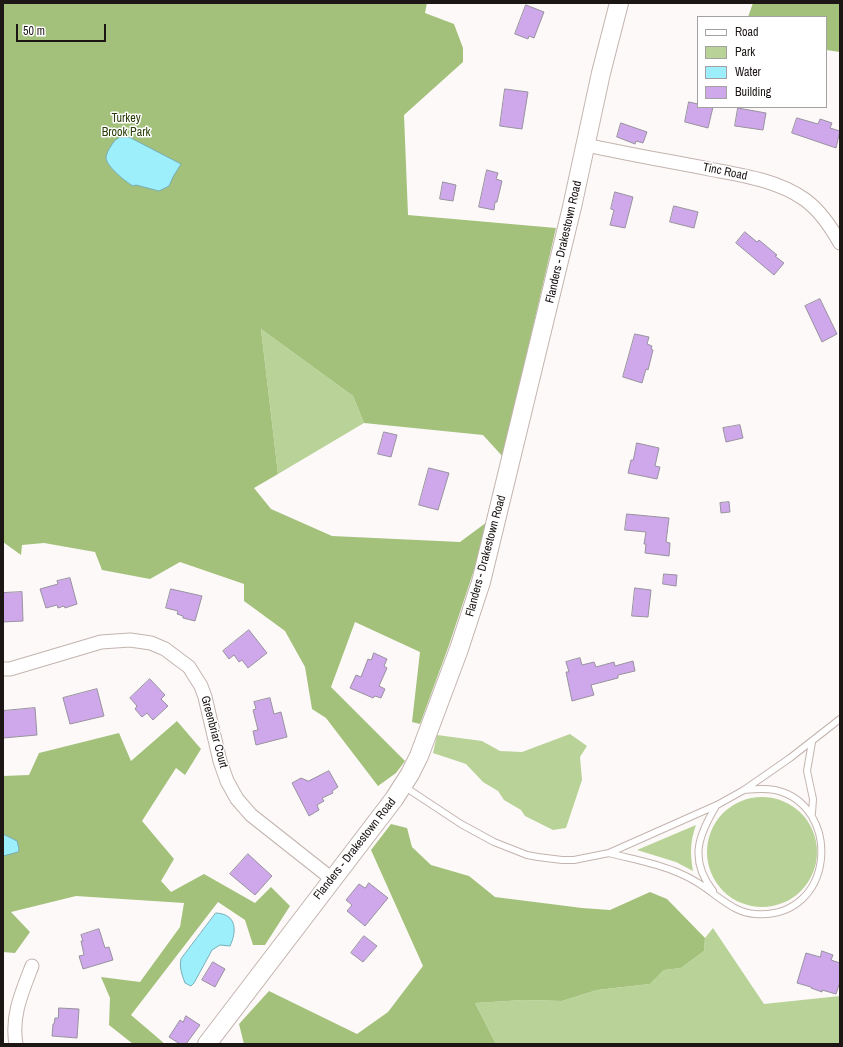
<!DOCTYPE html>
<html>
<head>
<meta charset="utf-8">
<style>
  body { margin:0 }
  #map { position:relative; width:843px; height:1047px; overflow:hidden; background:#fdf9f8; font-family:"Archivo Narrow",sans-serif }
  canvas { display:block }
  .frame { position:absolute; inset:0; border:4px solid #1c1615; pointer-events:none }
  .legend { position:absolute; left:697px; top:16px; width:130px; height:92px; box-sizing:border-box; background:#fff; border:1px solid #a4a2a1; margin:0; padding:5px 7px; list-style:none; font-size:12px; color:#1c1615 }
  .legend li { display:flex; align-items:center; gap:8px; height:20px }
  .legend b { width:20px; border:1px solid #a4a2a1 }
  .scale { position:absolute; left:16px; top:24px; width:90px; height:18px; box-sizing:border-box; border:2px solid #1c1615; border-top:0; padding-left:5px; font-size:12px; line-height:14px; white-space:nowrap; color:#1c1615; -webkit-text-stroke:3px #fff; paint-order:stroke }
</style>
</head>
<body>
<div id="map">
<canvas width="843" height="1047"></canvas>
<div class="frame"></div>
<ul class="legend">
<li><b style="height:5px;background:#fff"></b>Road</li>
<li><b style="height:11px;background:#b9d298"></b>Park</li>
<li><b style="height:11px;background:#9eeffc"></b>Water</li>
<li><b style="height:11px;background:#cea8ea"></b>Building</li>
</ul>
<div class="scale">50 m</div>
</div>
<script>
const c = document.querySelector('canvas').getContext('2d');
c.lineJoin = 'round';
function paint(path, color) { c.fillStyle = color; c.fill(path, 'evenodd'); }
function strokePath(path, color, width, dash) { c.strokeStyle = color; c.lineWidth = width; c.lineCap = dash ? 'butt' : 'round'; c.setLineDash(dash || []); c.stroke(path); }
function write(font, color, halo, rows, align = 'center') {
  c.font = font + ' "Archivo Narrow",sans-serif'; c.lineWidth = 3; c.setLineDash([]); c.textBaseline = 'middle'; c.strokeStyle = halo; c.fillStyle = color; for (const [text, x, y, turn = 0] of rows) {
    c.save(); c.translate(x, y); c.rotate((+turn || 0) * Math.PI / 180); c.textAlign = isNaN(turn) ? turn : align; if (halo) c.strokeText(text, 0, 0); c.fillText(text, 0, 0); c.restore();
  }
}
const green = new Path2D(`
  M261 329 353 396 364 423 278 474Z
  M570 734 587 746 580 757 582 780 566 828 553 830 525 816 521 810 504 800 498 791 483 782 466 764 433 753 437 735 482 741 500 751 522 752Z
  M707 852a55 55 0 1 1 110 0a55 55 0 1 1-110 0Z
  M696 825C690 842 690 853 693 871L676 862 637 850Z
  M713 928 764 1004 840 996V1044H496L475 1003 524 1000 562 1001 597 990 650 984 664 970 681 968 704 951 705 938Z`);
const forest = new Path2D(`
  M3 3H427L425 13 454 24 463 48V62L404 115 408 215 556 228 508 434 504 458 483 435 364 423 353 396 261 329 278 474 254 488 271 509 332 536 460 542 491 519 449 645 420 724 412 722 420 652 355 622 331 687 405 761 396 773 378 786 326 718 312 709 305 667 285 631 244 601V584L180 562 150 579 102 570 95 552 44 543 22 545 21 555 3 542Z
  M753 3H840V52L826 50V17H748Z
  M177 721 201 749 185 775 176 768 142 821 174 859 161 881 171 892 204 874 255 903 271 887 290 906 265 945H253L245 920 218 902 131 1015 165 1044H133L109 1025 110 998 101 977 140 982 180 927 184 903 76 896 11 912 30 932 15 953 3 952V776L29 775 39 753 119 733 131 761Z
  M391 824 407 828 412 847 431 865 469 876 495 897 582 908 610 910 650 892 667 899 705 938 704 951 681 968 664 970 650 984 597 990 562 1001 524 1000 475 1003 496 1044H244L239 1024 269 991 357 1034 388 1012 423 966 371 850Z`);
const water = new Path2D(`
  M120 137H129L181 164 173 177 169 186 159 191 136 185 133 186C126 182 107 167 106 158 106 154 109 149 111 146 114 141 115 140 120 137Z
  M3 834 17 841 19 849 18 852 3 856Z
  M216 913C237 914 237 931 230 946L220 945 212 950 194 983 191 986 185 983C182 975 179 967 181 959Z`);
const building = new Path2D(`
  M526 5 544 12 534 38 529 36 528 39 515 34Z
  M505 89 528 92 522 129 500 126Z
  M689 102 698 104V107H713L708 128 685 122Z
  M738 108 766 113 763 130 735 126Z
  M797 118 818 124 820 119 832 123 830 128 840 131 836 148 792 133Z
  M621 123 647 132 643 143 636 141 635 144 617 137Z
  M487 170 498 173 496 179 502 181 497 202H495L494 210 479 207Z
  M443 182 456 185 453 201 440 199Z
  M615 192 633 197 625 228 610 225 614 210 611 209Z
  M674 206 698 212 694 228 670 222Z
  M745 232 757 242 759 240 777 255 775 256 784 263 774 275 736 243Z
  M820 299 837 334 822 342 805 306Z
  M635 334 649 337 647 344 652 346 651 349 653 350 648 370 646 369 642 383 623 377Z
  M740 425 743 438 726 442 723 428Z
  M384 432 397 435 391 457 378 454Z
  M637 443 659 448 655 466 660 467 657 479 628 473 631 460H633Z
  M429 468 449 473 438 510 419 505Z
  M729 502 730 512 721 513 720 503Z
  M627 514 669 518 666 542 670 543 669 556 645 553 646 544H644L646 532 625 530Z
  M664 574 677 575 676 586 663 584Z
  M70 578 77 604 65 608 64 606 58 608 57 605 46 608 40 589 58 584 57 581Z
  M635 588 651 590 648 617 632 616Z
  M171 589 202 596 195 621 183 618V616L177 614 178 611 166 608Z
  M22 592 23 621 3 622V593Z
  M249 630 267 653 248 668 242 660 239 662 234 655 229 659 223 651Z
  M374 653 387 659 384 666 387 668 379 686 385 689 381 698 375 696 373 698 350 688 356 675 361 677 368 659 371 660Z
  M580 658 582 665 594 662 596 667 614 662 615 666 633 661 635 671 618 675V678L591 685 594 695 572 701 566 672H569L566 662Z
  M150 679 165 695 161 699 168 706 153 720 147 713 142 717 135 709 137 706 130 698Z
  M97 689 104 716 70 724 63 698Z
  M270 698 274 714 281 712 287 737 256 745 253 731 258 730 253 710 256 709 254 702Z
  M35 708 37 735 3 738V711Z
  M329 771 338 787 332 791 333 793 322 798 324 801 317 805 319 810 309 816 292 783 301 778 308 781Z
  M248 854 272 876 255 895 230 874Z
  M369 883 388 898 365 926 347 911 352 905 346 900 359 884 365 888Z
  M99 929 105 948 109 947 113 960 83 969 79 956 84 955 81 941H83L81 935Z
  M364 936 377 946 363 962 351 953Z
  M822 951 833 955 831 960 840 963V982L836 994 822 990V992L811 988V987L797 983 806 953 820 957Z
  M213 962 225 969 215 987 202 980Z
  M59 1008 79 1009 77 1038 52 1036 53 1024H54L55 1018H58Z
  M186 1016 200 1025 186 1044H180L169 1037 180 1020 183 1022Z`);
const lane = new Path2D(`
  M812 742 807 771 813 799 812 813
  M405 787 461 824 494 842 527 855 538 857 562 860H574L609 853 717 805 744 790 790 758 840 719
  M609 853C632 859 657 863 679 873 691 878 705 887 715 895 728 904 739 913 755 914 836 920 843 805 775 790 764 788 755 789 744 790
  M713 891C689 860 698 836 716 806`);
const street = new Path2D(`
  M586 145C627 154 668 161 709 169 741 175 777 180 804 199 820 210 831 227 840 243
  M3 669H10L101 642 130 640 151 643 165 649 189 667 201 686 205 697 220 761 227 781 237 799 251 815 332 879
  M16 1044C11 1016 22 992 32 966`);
const secondary = new Path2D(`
  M207 1044 394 799 410 774 419 756 459 649 481 582 572 207 601 73 619 3`);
const parkNames = [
  ["Turkey",126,119],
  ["Brook Park",126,133]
];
const streetNames = [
  ["Tinc Road",725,172,12],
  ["Flanders - Drakestown Road",564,242,-77],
  ["Flanders - Drakestown Road",486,556,-75],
  ["Greenbriar Court",214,732,75],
  ["Flanders - Drakestown Road",355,849,-52]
];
paint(green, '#b9d298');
paint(forest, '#a3c17a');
paint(water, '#9eeffc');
strokePath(water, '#77aeb7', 1);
paint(building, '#cea8ea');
strokePath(building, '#98929e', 1);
strokePath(lane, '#c3b4af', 8);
strokePath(street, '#c3b4af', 15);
strokePath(secondary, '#c3b4af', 20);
strokePath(lane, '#fff', 6);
strokePath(street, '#fff', 13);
strokePath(secondary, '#fff', 18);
write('12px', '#2b3d08', '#fff', parkNames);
write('12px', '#1c1615', '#fff', streetNames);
</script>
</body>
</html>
